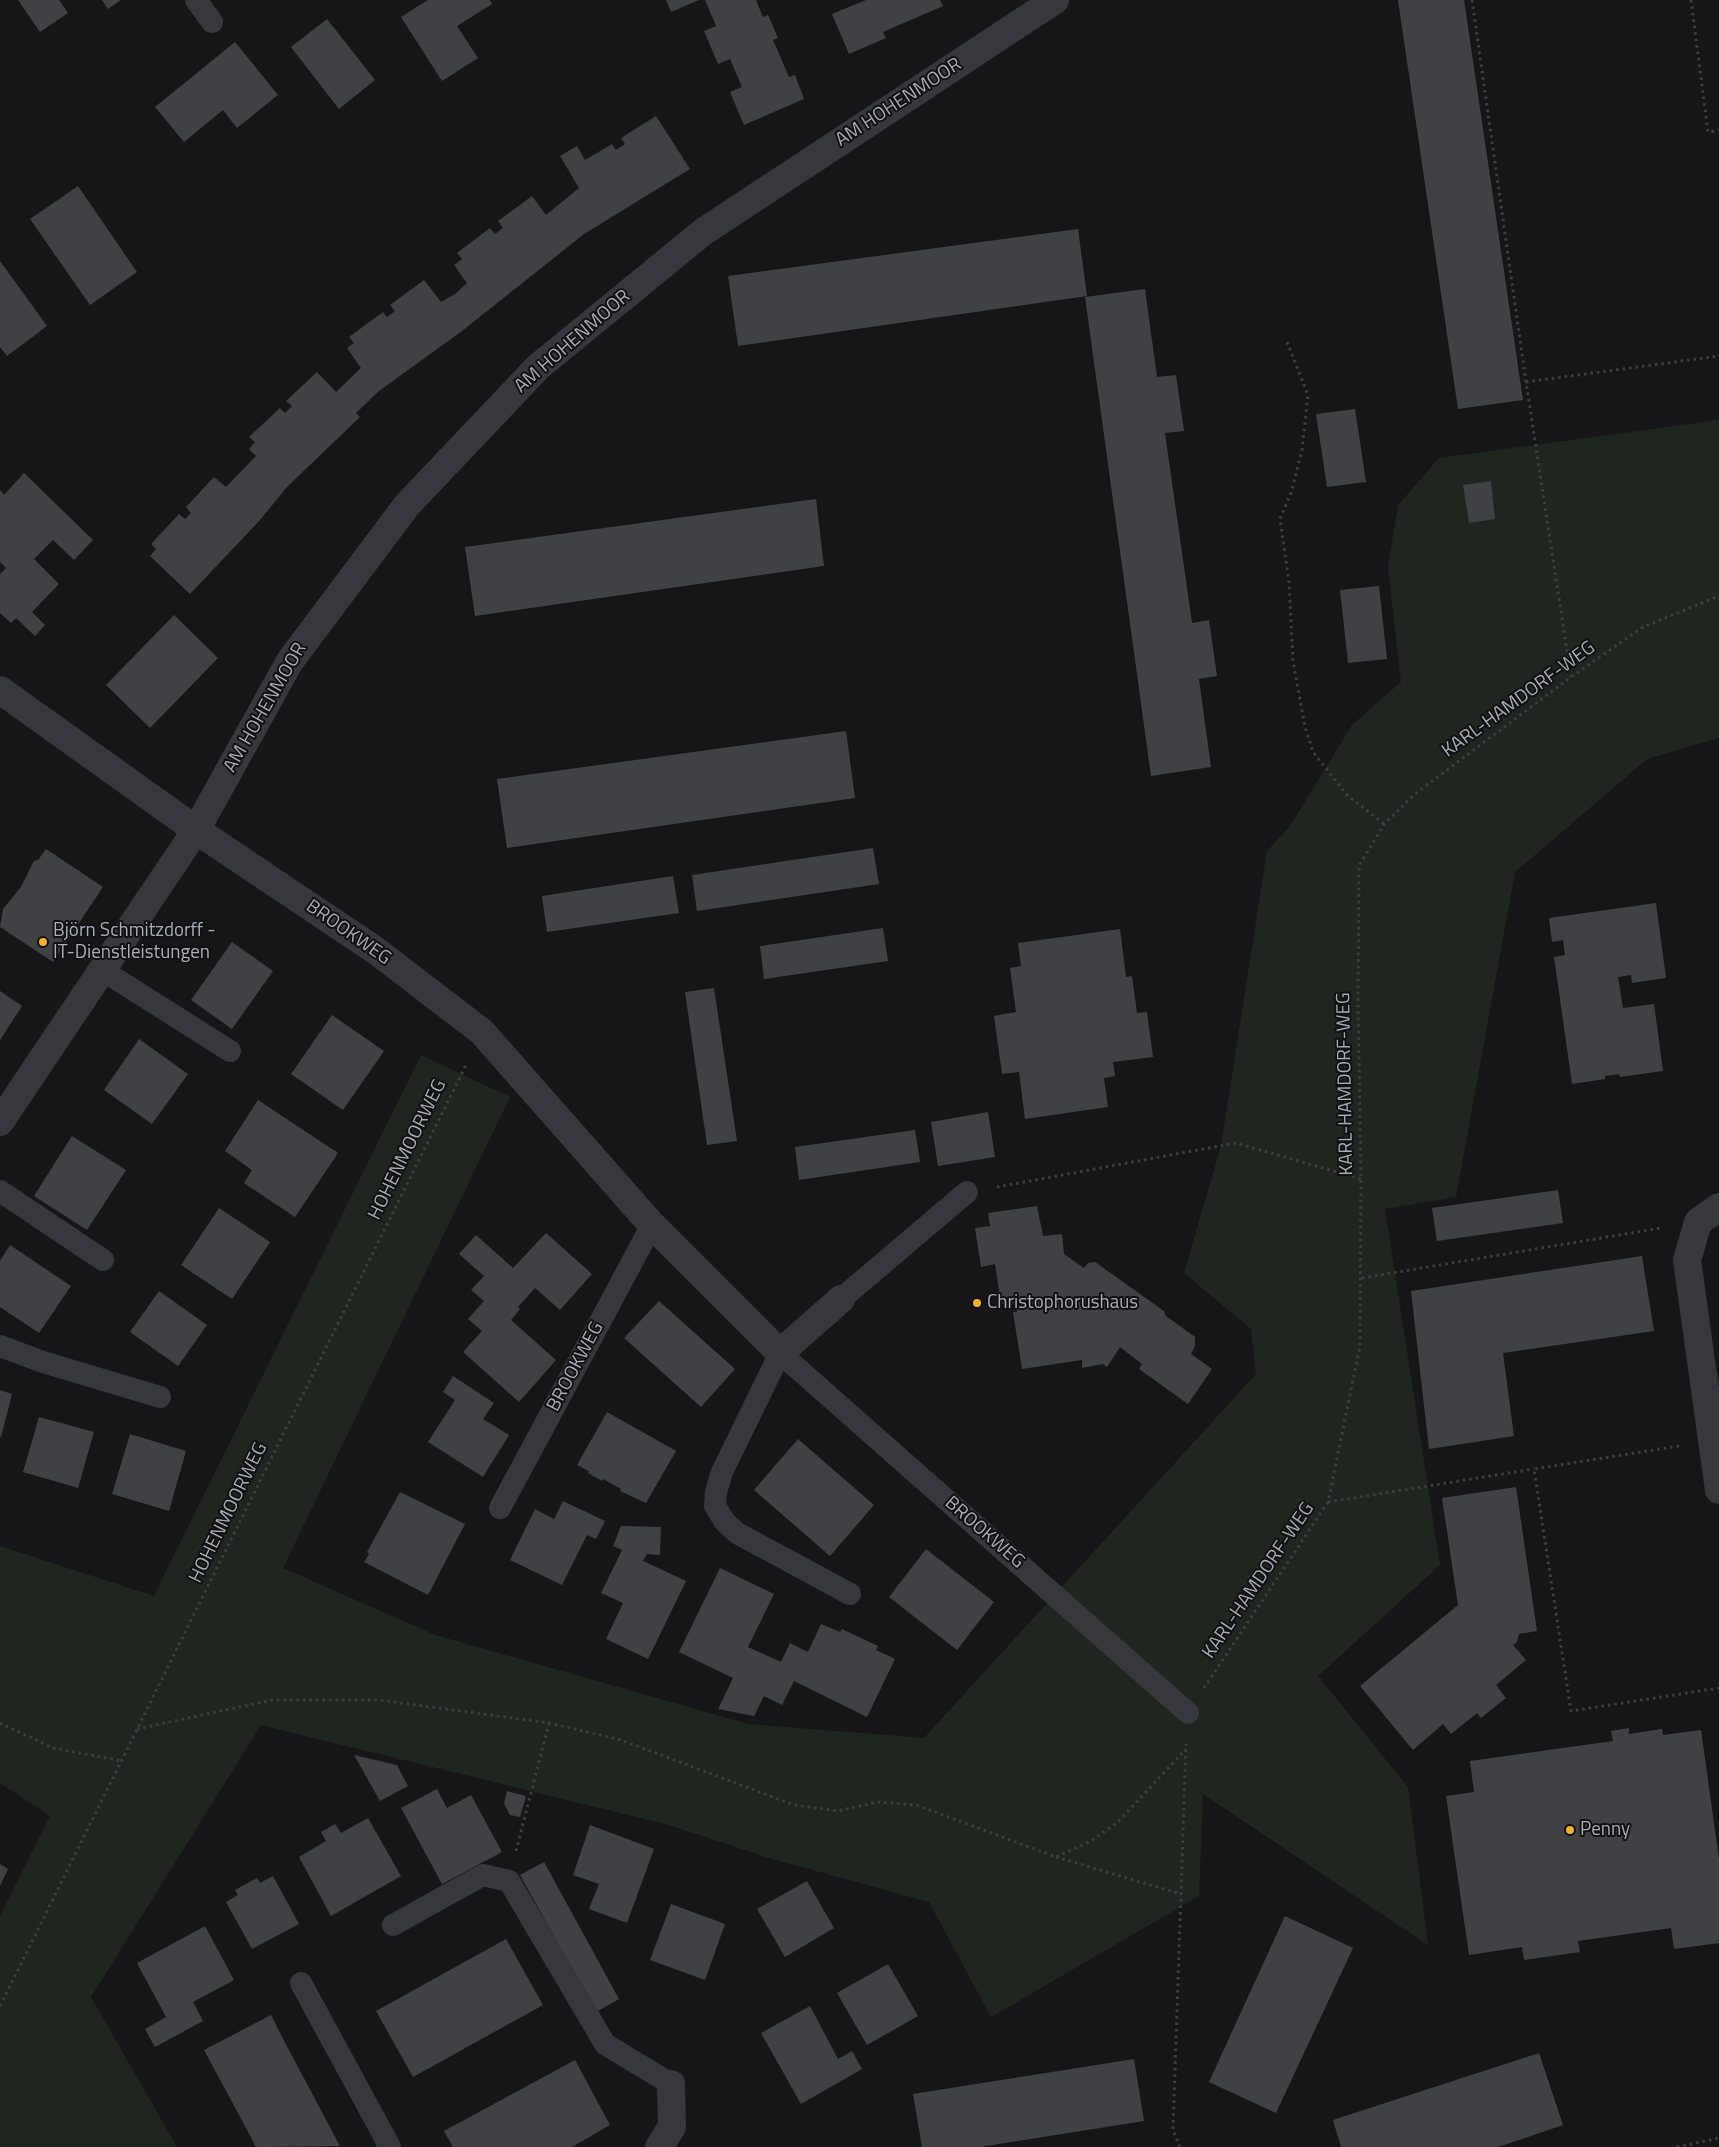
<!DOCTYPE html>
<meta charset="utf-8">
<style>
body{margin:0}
canvas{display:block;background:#161618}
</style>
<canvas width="1719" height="2147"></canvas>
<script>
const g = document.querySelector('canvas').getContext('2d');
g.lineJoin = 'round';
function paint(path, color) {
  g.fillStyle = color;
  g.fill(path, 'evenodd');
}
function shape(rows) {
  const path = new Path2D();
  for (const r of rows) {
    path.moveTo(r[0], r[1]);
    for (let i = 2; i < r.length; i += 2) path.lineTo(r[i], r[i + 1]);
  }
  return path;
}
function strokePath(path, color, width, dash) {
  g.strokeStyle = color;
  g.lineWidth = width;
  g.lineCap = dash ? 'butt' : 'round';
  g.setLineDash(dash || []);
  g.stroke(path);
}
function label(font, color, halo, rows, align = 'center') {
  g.font = font + ' "Titillium Web",sans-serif';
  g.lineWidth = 4;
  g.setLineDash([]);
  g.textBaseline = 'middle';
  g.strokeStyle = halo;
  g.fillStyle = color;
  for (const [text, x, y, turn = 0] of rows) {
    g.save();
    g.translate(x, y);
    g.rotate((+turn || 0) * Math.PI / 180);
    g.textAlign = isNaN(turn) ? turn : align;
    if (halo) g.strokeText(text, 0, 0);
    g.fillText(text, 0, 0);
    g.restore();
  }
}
paint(shape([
 [1719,420,1719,738,1647,759,1515,872,1456,1197,1385,1209,1440,1565,1318,1676,1408,1787,1428,1945,1203,1794,1199,1896,991,2017,929,1902,769,1858,669,1825,261,1725,91,1997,177,2147,0,2147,0,1916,50,1816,0,1783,0,1546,154,1596,421,1055,510,1097,283,1568,435,1635,748,1724,924,1738,1256,1374,1251,1329,1184,1273,1221,1146,1267,851,1290,826,1352,725,1401,682,1388,567,1398,505,1439,458]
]), '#1e261f');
paint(shape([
 [18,0,59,0,68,13,40,32],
 [102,0,121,0,108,9],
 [428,0,490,0,492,4,457,26,478,58,442,81,401,17],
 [666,0,699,0,671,12],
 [705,0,756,0,763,17,768,15,778,38,773,40,789,77,795,75,804,99,744,125,730,92,742,87,730,59,718,64,704,31,716,26],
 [866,0,940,0,943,6,883,32,886,38,849,54,832,14],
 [1398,0,1464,0,1523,400,1458,409],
 [327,19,375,80,339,109,291,47],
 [235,42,278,95,237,128,223,110,184,142,155,107],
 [656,116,690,169,584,234,462,331,379,391,356,413,360,417,287,487,260,520,190,594,150,556,156,549,151,544,179,514,185,519,191,513,186,507,214,477,226,487,256,456,249,449,255,442,249,437,280,408,285,413,292,406,286,401,317,372,336,392,361,368,347,348,354,343,349,337,383,312,387,317,395,311,390,305,424,280,441,302,455,294,467,283,454,265,462,259,457,253,490,228,495,234,503,228,498,221,532,196,546,215,579,188,560,156,577,146,585,160,612,144,616,150,625,144,621,138],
 [78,186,137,272,90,305,30,219],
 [1078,229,1087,296,738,346,728,276],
 [0,261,47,326,7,356,0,347],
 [1145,289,1157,377,1176,375,1184,431,1165,433,1192,623,1209,620,1217,676,1199,679,1211,767,1151,776,1085,297],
 [1355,409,1366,482,1327,487,1316,414],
 [24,473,93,540,74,560,53,540,34,559,59,584,32,612,45,625,35,636,16,618,11,623,0,613,0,574,6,568,0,562,0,490,4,495],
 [1491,481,1495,519,1469,523,1463,485],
 [816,499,824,566,475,616,465,547],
 [1379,586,1387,659,1348,663,1340,590],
 [174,615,218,658,150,728,106,685],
 [846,731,855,798,507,848,497,779],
 [873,848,879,884,697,911,692,875],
 [46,849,103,887,53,962,0,927,3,909,21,887,34,861,38,860],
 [673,876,679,913,547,932,542,896],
 [1656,903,1666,978,1632,983,1631,975,1618,977,1623,1008,1654,1004,1663,1071,1620,1077,1619,1074,1605,1076,1605,1079,1572,1084,1554,957,1565,955,1563,940,1552,942,1549,918],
 [883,928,888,961,764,979,760,946],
 [1120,929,1126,977,1132,976,1137,1013,1147,1012,1153,1057,1113,1062,1115,1076,1104,1078,1108,1107,1025,1119,1019,1072,1002,1074,994,1016,1016,1012,1010,968,1021,966,1018,943],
 [232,942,273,971,232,1029,191,1000],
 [714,988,737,1141,707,1145,685,992],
 [0,991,22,1006,0,1040],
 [332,1015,384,1051,343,1110,291,1074],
 [139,1039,188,1074,152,1124,104,1090],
 [258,1100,338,1153,295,1217,244,1183,252,1170,225,1151],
 [988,1112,995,1157,938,1166,931,1122],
 [915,1130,920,1162,799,1180,795,1147],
 [72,1136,126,1170,87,1230,34,1196],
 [1558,1190,1563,1223,1437,1241,1432,1208],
 [1037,1206,1043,1236,1062,1234,1064,1254,1084,1268,1088,1263,1095,1262,1164,1311,1166,1316,1195,1337,1195,1346,1191,1354,1212,1369,1188,1404,1139,1369,1142,1364,1120,1347,1107,1367,1103,1364,1082,1368,1082,1360,1022,1369,1013,1312,1017,1312,1015,1303,1001,1304,995,1264,981,1267,975,1228,990,1226,988,1213],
 [219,1208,270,1242,232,1299,181,1265],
 [546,1233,592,1274,560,1310,535,1288,518,1307,520,1309,511,1320,556,1360,519,1402,463,1352,482,1331,468,1319,484,1301,471,1290,484,1276,459,1254,476,1235,513,1268],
 [10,1245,71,1286,39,1333,0,1307,0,1261],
 [1642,1256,1654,1331,1503,1353,1514,1436,1429,1449,1411,1291],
 [159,1291,207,1325,178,1366,130,1332],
 [659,1301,735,1369,701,1407,624,1338],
 [453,1376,494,1403,483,1419,509,1435,483,1477,428,1442,455,1400,443,1392],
 [0,1390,12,1394,1,1437,0,1437],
 [607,1412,676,1451,646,1503,620,1491,621,1489,603,1479,602,1481,588,1473,589,1471,577,1465],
 [39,1417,94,1432,78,1488,23,1472],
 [130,1434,186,1451,169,1511,112,1494],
 [798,1439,874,1505,830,1556,754,1490],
 [1516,1487,1537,1631,1519,1634,1517,1642,1513,1645,1526,1660,1496,1685,1506,1698,1481,1718,1477,1713,1451,1734,1443,1724,1413,1750,1360,1686,1458,1605,1442,1498],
 [400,1492,465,1524,428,1595,364,1562,369,1554,367,1552],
 [563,1501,605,1521,596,1539,587,1535,562,1585,510,1560,535,1509,554,1519],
 [621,1526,661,1527,660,1555,647,1554,643,1561,686,1581,648,1659,606,1639,623,1603,601,1593,622,1550,613,1546],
 [926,1549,994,1602,957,1650,889,1597],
 [720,1568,774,1594,748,1647,781,1662,790,1643,808,1652,821,1624,840,1632,842,1629,878,1646,876,1650,895,1659,867,1717,794,1681,782,1705,764,1696,754,1716,718,1709,733,1678,679,1652],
 [1629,1728,1629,1734,1662,1729,1663,1735,1701,1730,1719,1859,1719,1943,1674,1949,1671,1928,1578,1941,1580,1952,1524,1960,1522,1947,1469,1955,1446,1796,1474,1792,1470,1761,1613,1741,1611,1731],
 [354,1755,397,1765,408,1786,380,1801],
 [437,1789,447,1808,471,1795,502,1852,442,1884,401,1808],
 [507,1791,526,1796,520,1817,510,1815,504,1803],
 [368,1818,401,1876,331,1916,299,1857,326,1841,321,1832,335,1824,341,1833],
 [590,1825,654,1849,627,1923,589,1909,599,1884,573,1875],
 [544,1862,619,1999,596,2012,520,1875],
 [0,1864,8,1869,0,1886],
 [273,1876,299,1924,252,1949,226,1902,238,1895,235,1890,257,1878,260,1883],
 [807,1881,834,1928,785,1957,757,1909],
 [671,1904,725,1924,705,1980,650,1960],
 [1285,1916,1353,1948,1276,2113,1209,2082],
 [205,1926,234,1980,193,2002,203,2021,155,2047,145,2029,166,2017,137,1963],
 [506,1939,543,2005,413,2077,376,2011],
 [888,1964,918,2016,867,2045,837,1993],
 [810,2006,838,2059,852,2051,862,2069,801,2104,761,2033],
 [271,2015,282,2037,340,2146,256,2147,239,2115,204,2050],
 [1539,2053,1563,2125,1498,2147,1341,2147,1333,2120],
 [1134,2059,1144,2121,980,2147,922,2147,913,2094],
 [575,2060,610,2125,572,2147,453,2147,444,2131]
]), '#404145');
strokePath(shape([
 [1472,0,1526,382,1571,677],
 [1691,0,1708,132,1719,130],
 [1287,342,1308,395,1302,450,1291,493,1280,519,1289,582,1293,661,1305,727,1313,752,1347,795,1384,824],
 [1526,382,1719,356],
 [997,1187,1236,1143,1361,1179],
 [1362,1278,1661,1228],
 [1679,1446,1534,1469,1571,1711,1719,1688],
 [1328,1502,1534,1469],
 [1204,1688,1328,1502,1360,1346,1361,1179,1358,1001,1359,866,1384,824,1415,794,1571,677,1643,627,1719,596],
 [0,1723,53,1748,122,1761],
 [137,1729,272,1700,379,1700,549,1723,621,1740,794,1805,838,1811,877,1802,916,1805,1056,1857,1091,1841,1118,1822,1186,1749],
 [516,1851,549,1723],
 [1056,1857,1181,1894],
 [0,2006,466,1065],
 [1180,2147,1173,2130,1186,1744],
 [1677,2147,1719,2138]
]), '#3d3f44', 3, [2.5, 4]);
strokePath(shape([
 [196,0,212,22],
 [102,970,230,1051],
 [0,1191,103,1260],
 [841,1299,967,1192],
 [0,1346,43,1362,160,1397],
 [500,1508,652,1225],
 [850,1594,737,1533,725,1522,715,1506,716,1492,722,1472,780,1353,1188,1713],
 [393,1925,483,1875,509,1881,605,2044,671,2084],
 [301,1983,390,2147]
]), '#37383d', 22);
strokePath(shape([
 [0,690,196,830,375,950,482,1032,652,1225,780,1353,841,1299],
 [0,1122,196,830,290,661,407,505,538,367,703,232,1055,0],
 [1719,1207,1698,1222,1687,1260,1719,1490],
 [659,2147,672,2127,671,2084]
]), '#37383d', 28);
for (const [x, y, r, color] of [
 [43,942,5,"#f2b134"],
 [977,1303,5,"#f2b134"],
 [1570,1830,5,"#f2b134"]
]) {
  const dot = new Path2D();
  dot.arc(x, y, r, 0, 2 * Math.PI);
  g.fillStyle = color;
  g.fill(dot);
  strokePath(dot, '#111113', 2);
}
label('19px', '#a8adb8', '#111113', [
 ["AM HOHENMOOR",899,103,-33],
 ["AM HOHENMOOR",573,342,-41],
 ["KARL-HAMDORF-WEG",1519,700,-36],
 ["AM HOHENMOOR",266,708,-60],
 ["BROOKWEG",348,933,35],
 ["KARL-HAMDORF-WEG",1346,1084,-91],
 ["HOHENMOORWEG",408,1150,-64],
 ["BROOKWEG",576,1367,-62],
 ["HOHENMOORWEG",229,1513,-64],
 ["BROOKWEG",984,1533,41],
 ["KARL-HAMDORF-WEG",1259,1581,-56]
]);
label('19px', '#a8adb8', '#111113', [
 ["Björn Schmitzdorff -",53,931],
 ["IT-Dienstleistungen",53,953],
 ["Christophorushaus",987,1303],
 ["Penny",1580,1830]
], 'left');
</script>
